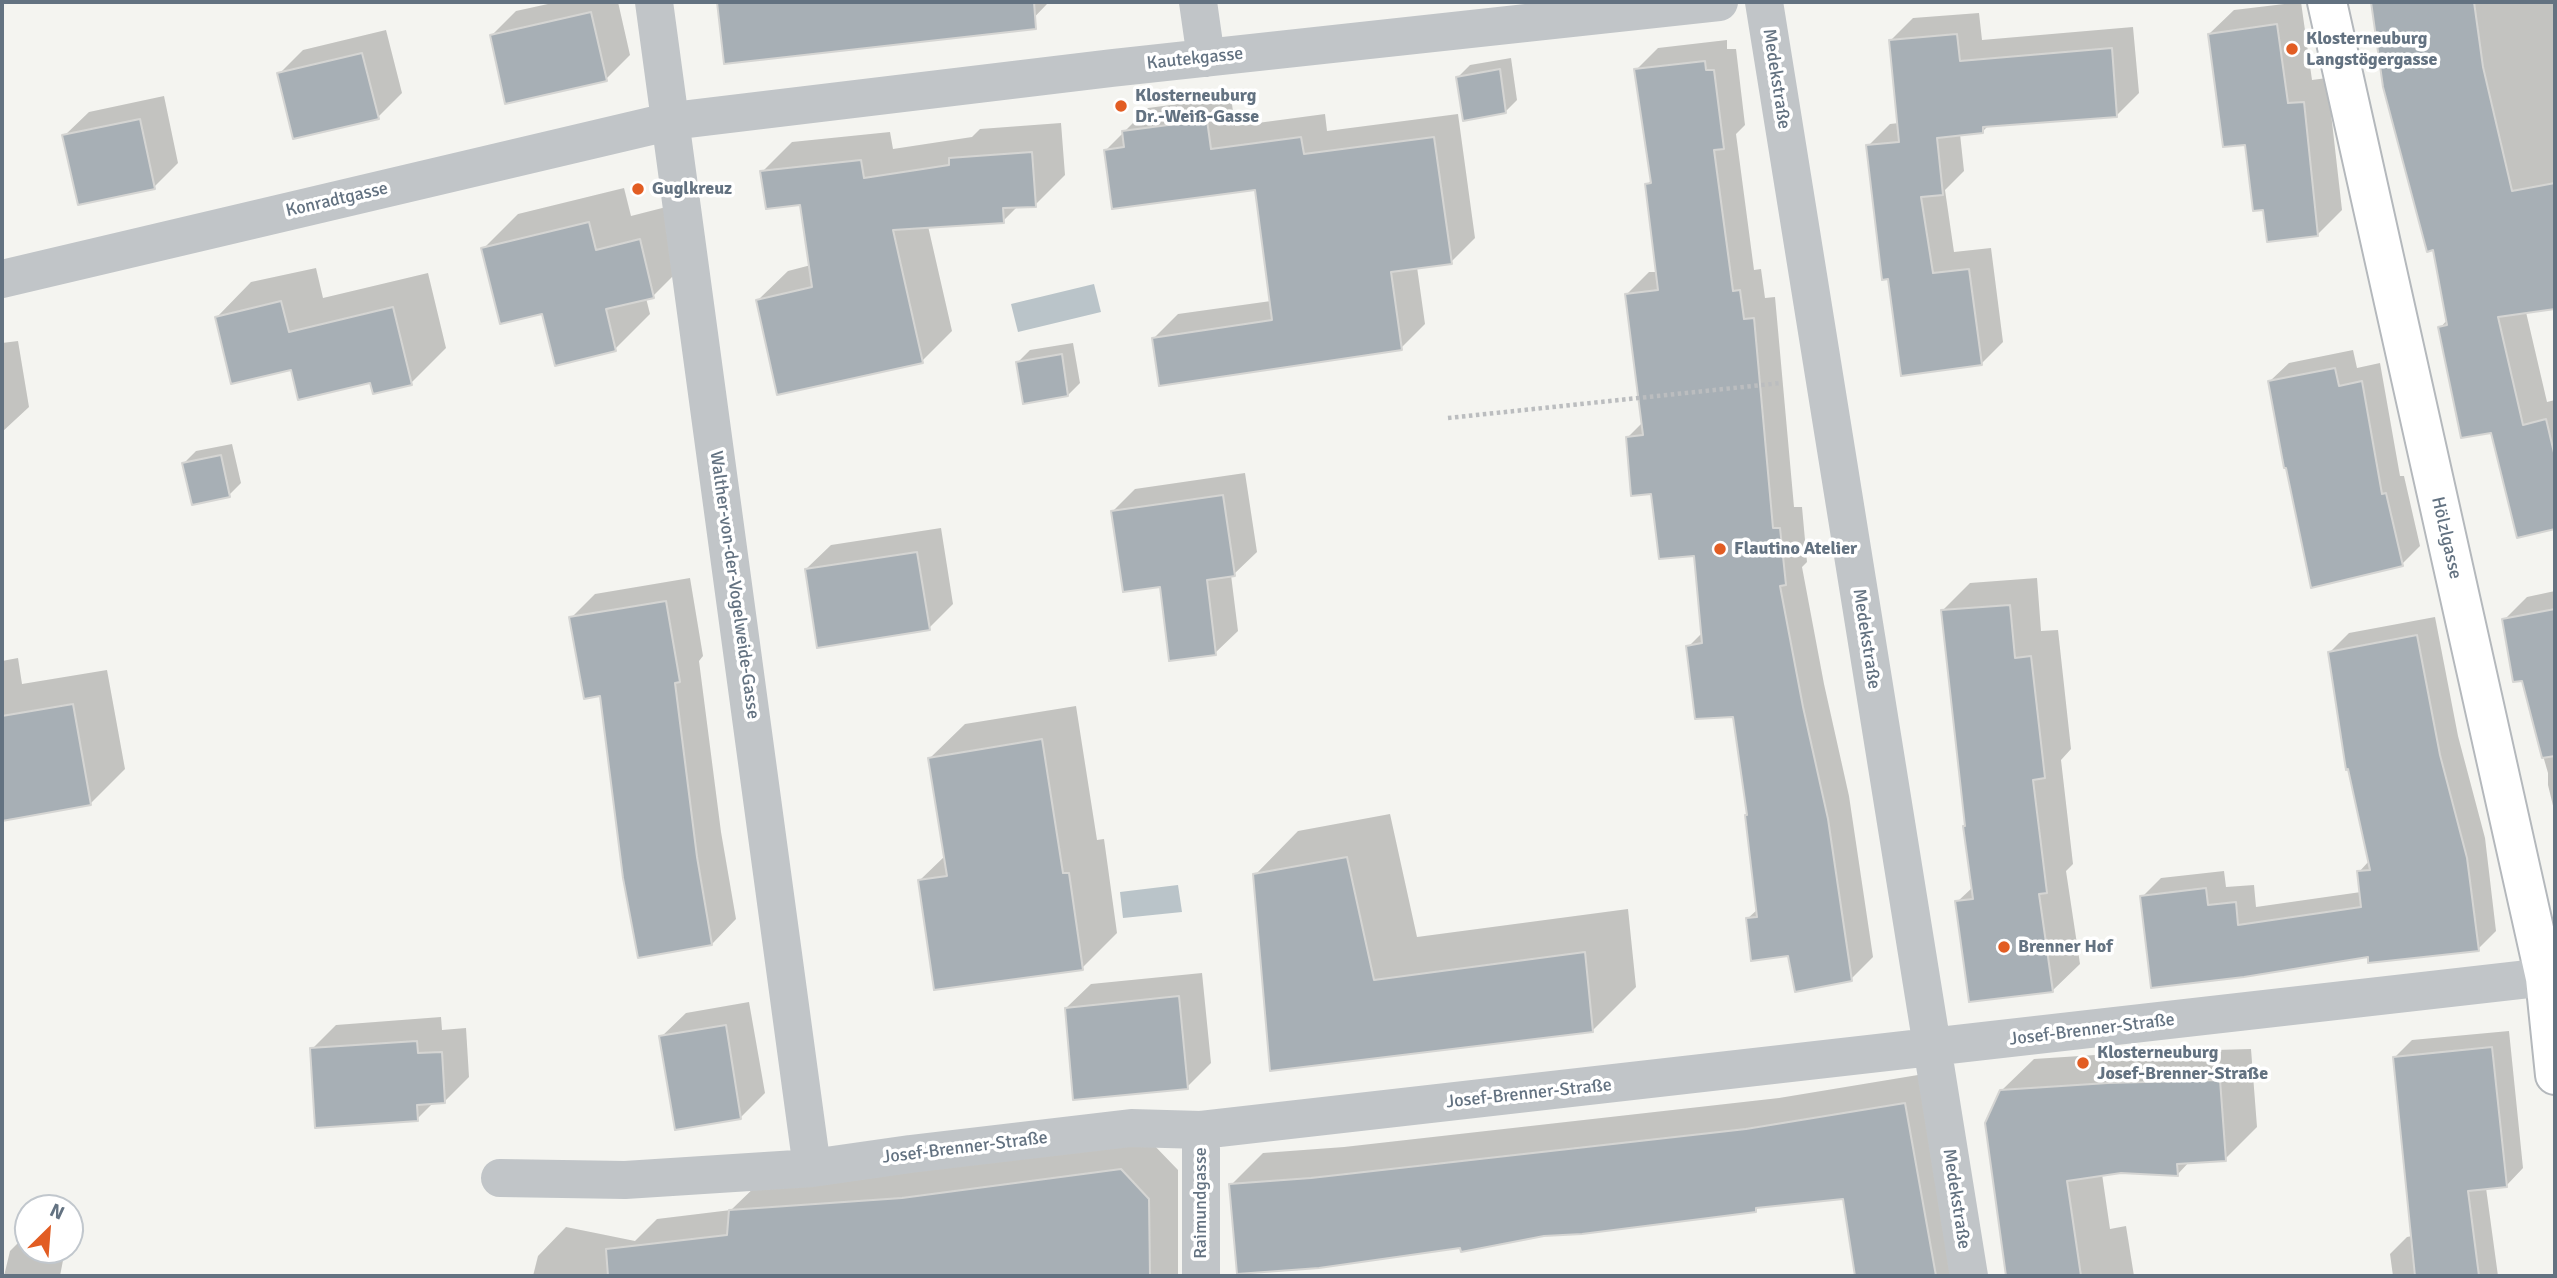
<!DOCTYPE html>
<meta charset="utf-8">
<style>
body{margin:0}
#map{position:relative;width:2557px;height:1278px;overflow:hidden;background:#f4f4f0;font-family:Signika,sans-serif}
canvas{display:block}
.frame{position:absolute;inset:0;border:4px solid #637281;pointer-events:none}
.north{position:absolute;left:14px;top:1194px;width:70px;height:70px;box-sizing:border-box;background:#fff;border:2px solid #c1c7cd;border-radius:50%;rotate:25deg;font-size:19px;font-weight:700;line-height:28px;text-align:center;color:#637281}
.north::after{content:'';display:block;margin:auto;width:24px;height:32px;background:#e25d23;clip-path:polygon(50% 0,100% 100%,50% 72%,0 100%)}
</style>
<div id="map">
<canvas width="2557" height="1278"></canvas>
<div class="frame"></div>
<div class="north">N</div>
</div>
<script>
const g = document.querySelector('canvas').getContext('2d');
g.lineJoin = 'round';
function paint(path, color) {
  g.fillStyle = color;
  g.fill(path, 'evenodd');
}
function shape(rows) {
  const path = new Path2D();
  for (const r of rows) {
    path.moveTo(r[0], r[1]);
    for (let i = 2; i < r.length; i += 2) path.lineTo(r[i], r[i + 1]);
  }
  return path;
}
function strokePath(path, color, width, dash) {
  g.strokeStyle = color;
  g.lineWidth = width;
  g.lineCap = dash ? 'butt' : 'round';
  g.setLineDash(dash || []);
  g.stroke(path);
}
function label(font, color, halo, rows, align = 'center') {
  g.font = font + ' Signika,sans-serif';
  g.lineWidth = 7;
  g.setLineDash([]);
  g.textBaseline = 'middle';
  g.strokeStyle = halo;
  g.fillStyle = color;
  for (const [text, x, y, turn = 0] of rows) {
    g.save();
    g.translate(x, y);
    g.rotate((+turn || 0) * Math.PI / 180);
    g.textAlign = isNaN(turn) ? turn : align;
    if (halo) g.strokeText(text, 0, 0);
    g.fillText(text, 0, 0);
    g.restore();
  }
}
paint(shape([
 [1094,284,1101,312,1018,332,1011,304],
 [1178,885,1182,912,1123,918,1120,892]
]), '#bac4c9');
paint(shape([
 [557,2,618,2,630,55,606,79,492,35,516,11],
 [718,2,1047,2,1047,4,1023,29,725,62],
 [2301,2,2312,80,2327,78,2342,210,2317,235,2265,208,2247,143,2209,34,2234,10],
 [2373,2,2555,2,2555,307,2526,312,2547,402,2555,400,2555,527,2518,536,2493,431,2440,328,2448,319,2435,248,2385,87],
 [1979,13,1982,40,2133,27,2139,93,2117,115,1989,125,1983,131,1960,134,1964,171,1945,190,1954,252,1991,248,2003,342,1981,364,1902,374,1868,146,1890,124,1899,123,1891,40,1913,18],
 [386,30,402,93,378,117,279,74,303,50],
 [1727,40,1727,49,1736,49,1745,125,1736,134,1754,270,1761,269,1765,298,1775,297,1794,507,1802,507,1807,562,1802,567,1824,684,1849,796,1873,957,1851,979,1789,954,1747,919,1758,909,1749,814,1734,715,1688,647,1703,632,1696,554,1652,492,1628,437,1643,422,1627,294,1649,272,1657,272,1647,185,1652,179,1636,70,1658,48],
 [1511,58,1517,100,1505,112,1458,77,1470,65],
 [164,96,178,163,154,187,64,136,89,112],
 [1231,97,1235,126,1325,114,1327,131,1458,114,1475,238,1451,262,1417,267,1425,324,1401,348,1154,338,1178,314,1271,301,1256,188,1106,150,1148,108],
 [1061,123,1065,175,1035,205,1018,206,1003,221,928,226,952,331,922,361,758,300,788,271,811,265,801,203,762,172,792,142,890,132,893,149,972,137,980,129],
 [624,188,631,216,674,205,688,261,653,296,646,298,650,314,615,349,543,311,483,249,518,214],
 [316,268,323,298,428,273,446,348,411,383,372,381,292,368,217,317,251,282],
 [18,341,29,407,2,432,2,343],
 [1073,343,1080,383,1068,395,1018,362,1030,350],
 [2353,350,2357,368,2380,363,2400,476,2404,476,2420,546,2402,564,2270,381,2289,363],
 [232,444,241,483,229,495,184,463,196,451],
 [1245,473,1257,552,1234,574,1231,575,1238,631,1215,653,1112,512,1135,489],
 [941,528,953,604,929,628,806,569,831,545],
 [690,578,703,656,699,661,721,832,736,919,712,944,602,694,571,618,595,594],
 [2037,578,2041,631,2058,630,2071,749,2061,760,2073,864,2066,871,2080,964,2052,991,1957,902,1973,887,1943,610,1970,583],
 [2555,591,2555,814,2548,785,2548,773,2504,620,2527,597],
 [2435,617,2458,736,2485,838,2496,931,2478,949,2369,955,2244,975,2142,897,2161,878,2224,871,2226,887,2254,885,2256,907,2361,892,2359,872,2369,861,2330,652,2349,633],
 [18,658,22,684,107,670,125,769,90,804,2,819,2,661],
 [1076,706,1097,840,1104,839,1117,933,1082,968,920,880,946,855,930,758,965,724],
 [1390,814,1417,937,1628,909,1636,987,1592,1031,1272,1069,1255,875,1298,831],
 [1202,973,1211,1063,1187,1087,1066,1008,1091,984],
 [749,1002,765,1093,741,1117,661,1037,686,1013],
 [441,1017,442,1030,466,1028,469,1077,445,1101,434,1102,417,1119,312,1049,336,1025],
 [2509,1031,2523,1168,2506,1186,2486,1188,2498,1276,2393,1276,2390,1254,2407,1237,2412,1236,2395,1057,2412,1040],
 [2251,1049,2257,1127,2225,1159,2190,1161,2177,1175,2121,1171,2102,1174,2110,1229,2126,1226,2134,1276,2007,1276,1986,1123,2001,1091,2034,1059,2141,1052],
 [1936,1072,1973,1276,1857,1276,1844,1197,1760,1205,1756,1210,1544,1234,1462,1246,1231,1185,1263,1153,1344,1147,1779,1098],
 [1150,1141,1178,1170,1178,1276,533,1276,538,1256,566,1227,635,1241,657,1219,731,1210,760,1182],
 [28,1233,28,1250,65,1250,60,1276,4,1276,10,1251]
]), '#0003');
const building = shape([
 [717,2,1034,2,1036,29,724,64,717,2],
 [2371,2,2474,2,2483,67,2512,191,2555,183,2555,309,2498,317,2523,425,2546,419,2555,457,2555,529,2517,538,2491,433,2461,438,2438,327,2447,325,2433,250,2427,252,2383,87,2371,2],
 [591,12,607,81,505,104,490,35,591,12],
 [2277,24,2288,103,2304,102,2318,236,2267,242,2263,210,2253,211,2245,145,2223,147,2208,34,2277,24],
 [1957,34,1960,61,2112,48,2117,117,1983,127,1983,133,1937,138,1943,195,1921,197,1933,273,1969,269,1982,365,1901,376,1888,279,1882,280,1866,145,1899,142,1889,40,1957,34],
 [362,53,379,119,293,139,277,73,362,53],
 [1705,61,1706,70,1714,70,1724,149,1714,150,1733,291,1740,290,1744,319,1754,318,1773,528,1780,528,1786,585,1780,586,1803,707,1828,819,1852,981,1795,992,1788,956,1751,961,1746,918,1757,917,1745,815,1747,815,1733,717,1695,719,1686,646,1702,643,1694,556,1659,559,1651,494,1631,496,1626,437,1643,435,1625,294,1658,290,1645,184,1651,183,1634,69,1705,61],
 [1500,69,1506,113,1463,121,1456,77,1500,69],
 [140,119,155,189,78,205,62,135,140,119],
 [1207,120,1211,149,1301,137,1304,154,1434,137,1452,264,1391,272,1402,350,1159,386,1152,338,1272,320,1255,190,1112,209,1104,150,1124,147,1122,131,1207,120],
 [1032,152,1036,207,1003,208,1004,223,893,230,923,363,777,395,756,300,812,287,800,205,766,209,760,171,861,160,864,178,949,165,949,158,1032,152],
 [589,222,596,250,640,239,654,298,606,309,616,351,555,366,542,314,500,324,481,248,589,222],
 [281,301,289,332,393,307,412,385,373,394,370,383,298,400,291,370,231,384,215,317,281,301],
 [1062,354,1068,396,1023,404,1016,362,1062,354],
 [2335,368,2339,386,2362,381,2382,494,2386,493,2403,566,2311,588,2286,468,2284,468,2268,381,2335,368],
 [221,455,230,497,192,505,182,463,221,455],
 [1223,495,1235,576,1207,580,1216,655,1169,661,1160,587,1123,592,1111,511,1223,495],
 [917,552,930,630,817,648,805,569,917,552],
 [666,601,680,682,675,683,697,857,712,945,638,958,623,878,600,696,584,699,569,617,666,601],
 [2010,605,2015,658,2031,656,2045,778,2033,780,2047,893,2039,894,2053,992,1969,1002,1955,901,1973,899,1963,826,1965,826,1941,610,2010,605],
 [2555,609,2555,756,2542,758,2522,681,2513,682,2502,619,2555,609],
 [2417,635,2440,755,2467,858,2479,951,2368,963,2368,957,2244,977,2151,988,2140,896,2206,888,2208,905,2236,902,2238,925,2361,907,2357,871,2370,870,2348,769,2346,770,2328,652,2417,635],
 [73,704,91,805,2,821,2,716,73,704],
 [1042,739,1063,873,1069,873,1083,970,934,990,918,880,947,876,928,758,1042,739],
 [1347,857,1374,980,1585,952,1593,1032,1270,1071,1253,874,1347,857],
 [1179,996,1188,1089,1073,1100,1065,1008,1179,996],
 [726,1025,741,1119,675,1130,659,1036,726,1025],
 [417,1041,418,1053,442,1052,445,1103,417,1105,418,1121,315,1128,310,1048,417,1041],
 [2492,1047,2507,1187,2468,1191,2479,1276,2415,1276,2393,1057,2492,1047],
 [2220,1080,2226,1161,2177,1164,2178,1176,2121,1173,2067,1181,2081,1276,2006,1276,1985,1123,2000,1090,2108,1083,2220,1080],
 [1905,1103,1936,1276,1855,1276,1843,1199,1756,1208,1756,1212,1582,1234,1544,1236,1461,1252,1460,1248,1319,1268,1237,1274,1229,1184,1311,1178,1746,1129,1905,1103],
 [1121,1169,1149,1199,1150,1276,608,1276,606,1249,727,1235,729,1210,902,1198,1121,1169]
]);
paint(building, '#a7afb5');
strokePath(building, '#d5d5d3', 2);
const major = shape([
 [2327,2,2545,978,2555,1075]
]);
strokePath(major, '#b4b8bc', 42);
strokePath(shape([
 [1448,418,1781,383]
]), '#bbbdbf', 4.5, [3.5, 3.5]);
strokePath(shape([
 [654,2,812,1168],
 [1198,2,1206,58],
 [1764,2,1969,1276],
 [2,279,672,121,1112,68,1719,2],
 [500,1178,625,1180,812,1168,910,1154,1131,1128,1201,1130,2555,976],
 [1201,1276,1201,1130]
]), '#c1c5c8', 38);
strokePath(major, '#fff', 38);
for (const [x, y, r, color] of [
 [2292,49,7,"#e25d23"],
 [1121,106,7,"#e25d23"],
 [638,189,7,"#e25d23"],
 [1720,549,7,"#e25d23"],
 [2004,947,7,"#e25d23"],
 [2083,1063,7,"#e25d23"]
]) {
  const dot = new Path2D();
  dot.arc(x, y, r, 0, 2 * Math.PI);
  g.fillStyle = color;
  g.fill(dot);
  strokePath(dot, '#fff', 2.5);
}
label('bold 18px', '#637281', '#fff', [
 ["Klosterneuburg",2306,39],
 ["Langstögergasse",2306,60],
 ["Klosterneuburg",1135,96],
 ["Dr.-Weiß-Gasse",1135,117],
 ["Guglkreuz",652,189],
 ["Flautino Atelier",1734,549],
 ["Brenner Hof",2018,947],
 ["Klosterneuburg",2097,1053],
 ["Josef-Brenner-Straße",2097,1074]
], 'left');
label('18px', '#637281', '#fff', [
 ["Kautekgasse",1195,59,-6],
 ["Medekstraße",1776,79,81],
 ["Konradtgasse",337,200,-13],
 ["Hölzlgasse",2446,538,77],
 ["Walther-von-der-Vogelweide-Gasse",734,585,82],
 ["Medekstraße",1866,639,81],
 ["Josef-Brenner-Straße",2092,1030,-7],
 ["Josef-Brenner-Straße",1529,1094,-6],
 ["Josef-Brenner-Straße",965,1148,-7],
 ["Medekstraße",1956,1199,81],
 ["Raimundgasse",1201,1203,-90]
]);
</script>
